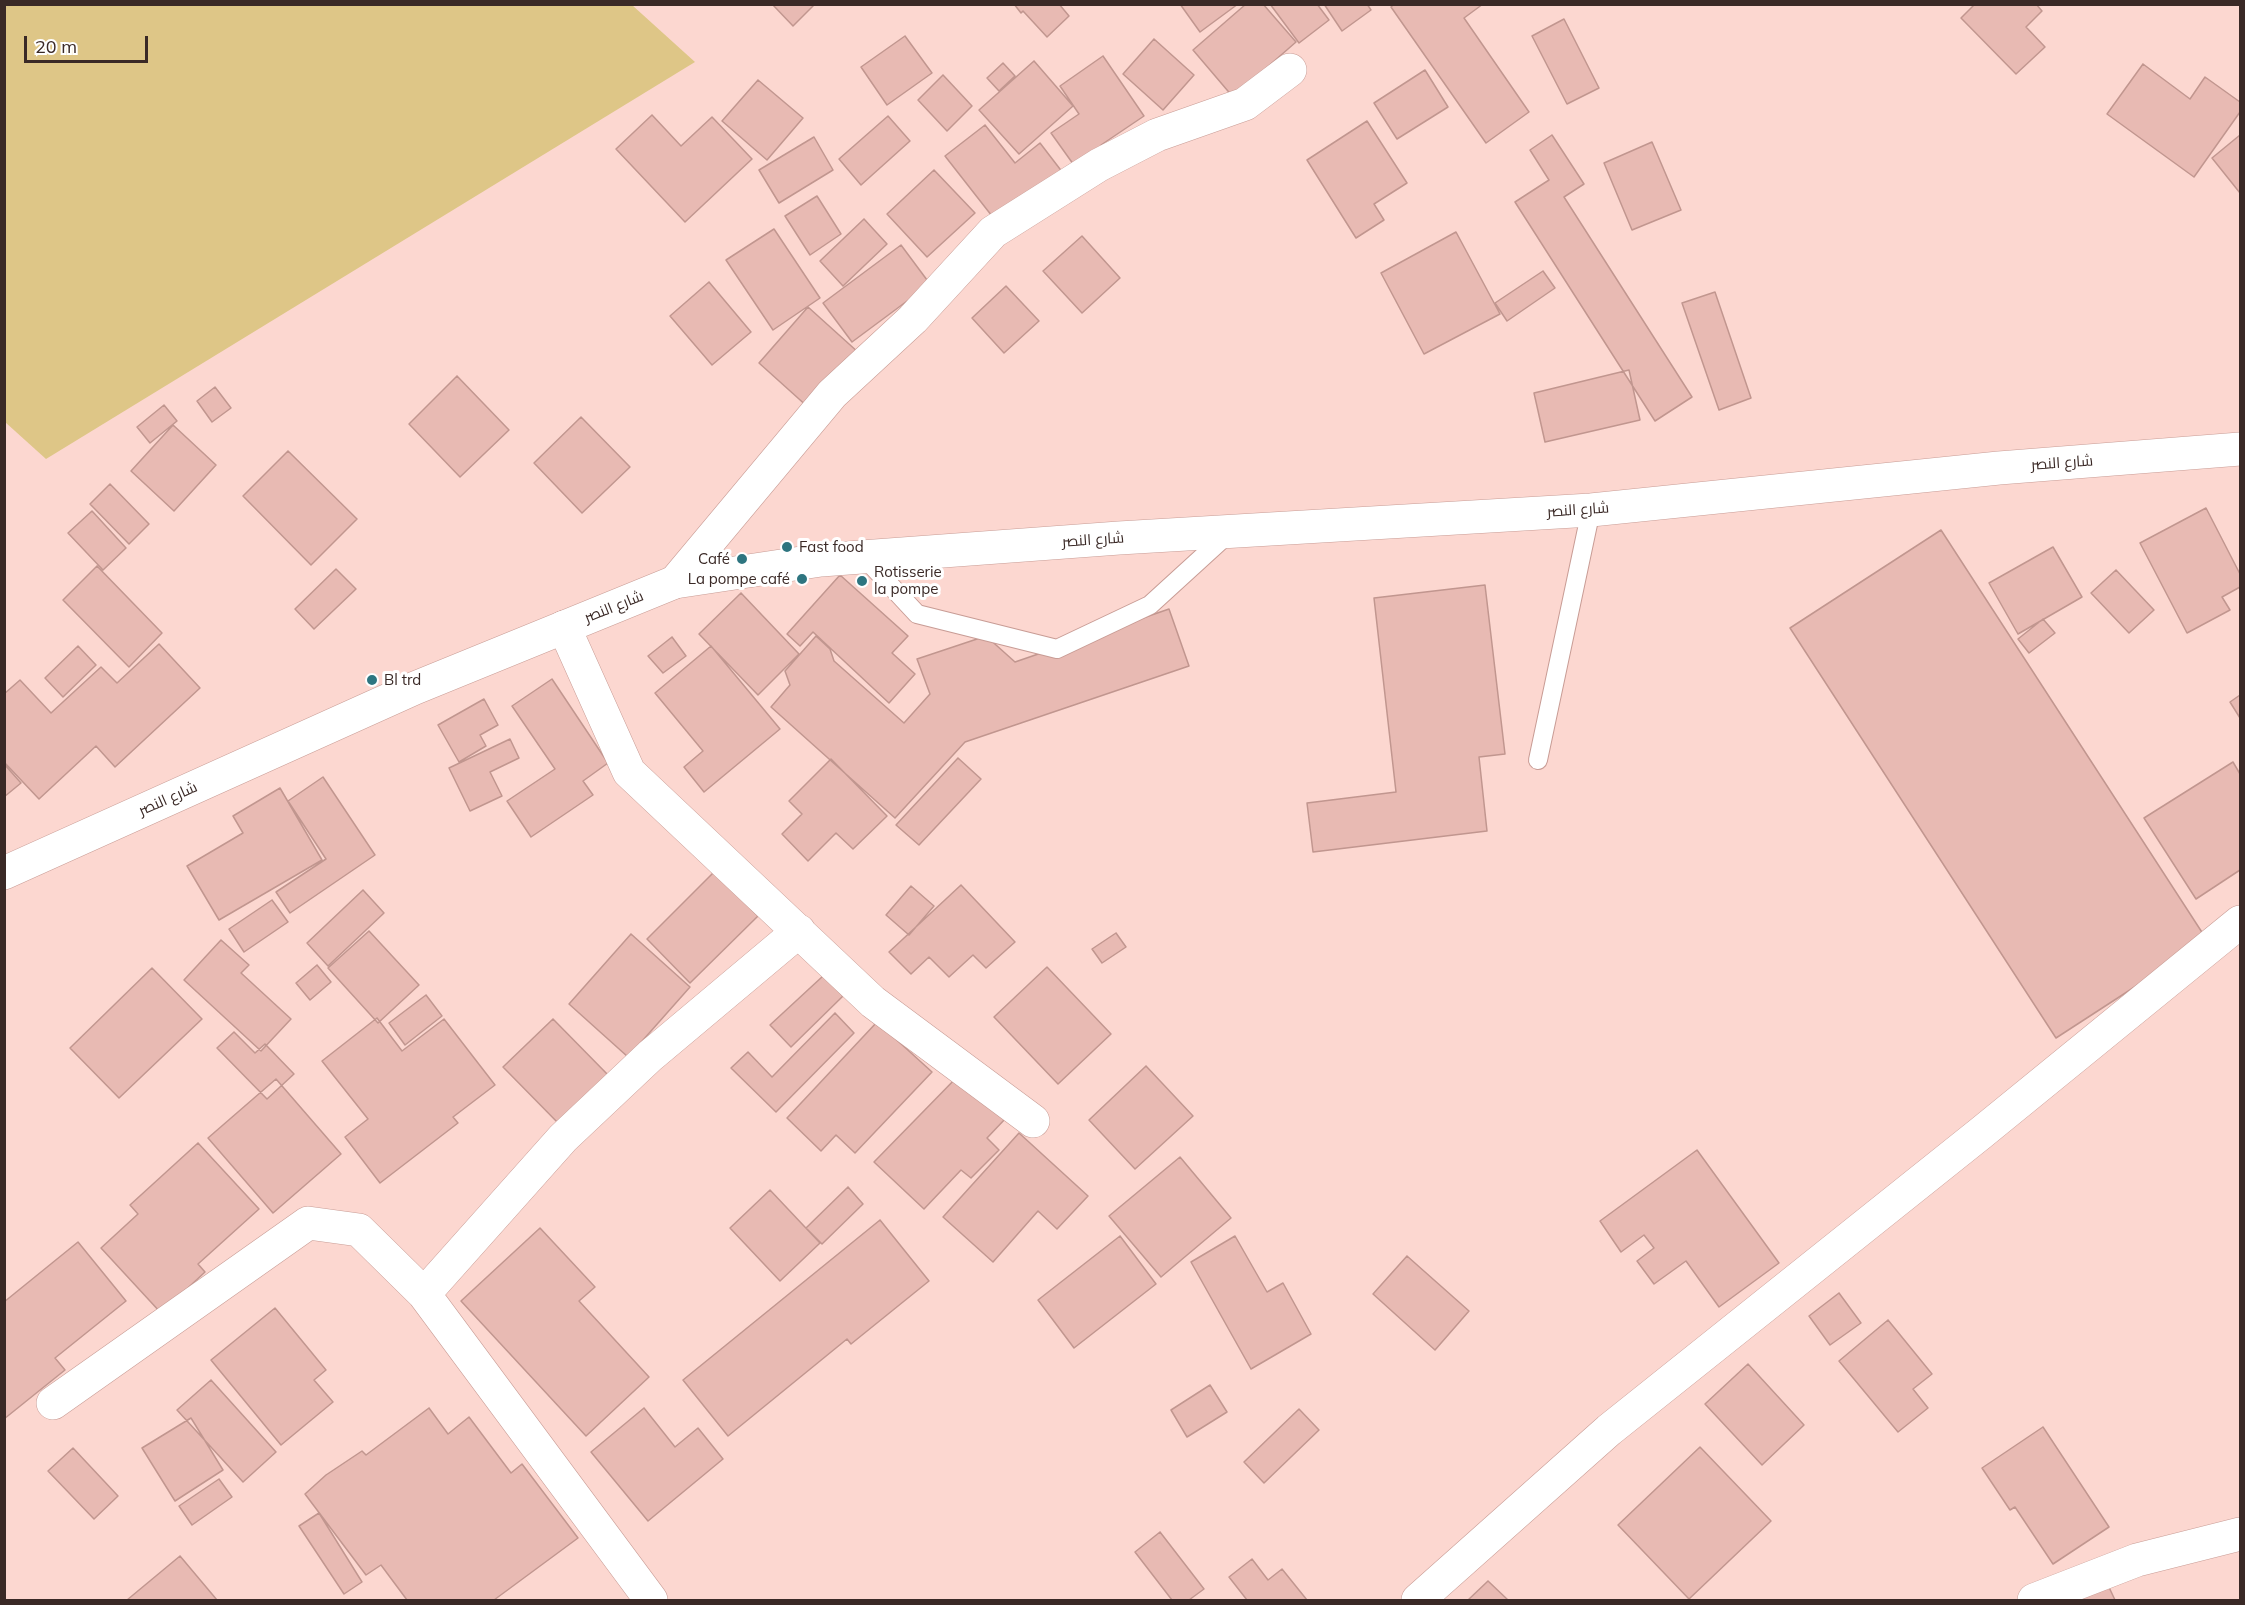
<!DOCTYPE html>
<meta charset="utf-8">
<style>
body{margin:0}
#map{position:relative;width:2245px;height:1605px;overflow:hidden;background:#fcd7d0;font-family:Mulish,sans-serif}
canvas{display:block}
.frame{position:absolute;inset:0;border:6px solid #3a2926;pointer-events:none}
.scale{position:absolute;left:24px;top:36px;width:124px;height:27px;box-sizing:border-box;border:3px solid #3a2926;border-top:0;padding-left:8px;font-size:18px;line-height:21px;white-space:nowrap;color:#3a2926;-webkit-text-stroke:4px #fff;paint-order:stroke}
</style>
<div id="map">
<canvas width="2245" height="1605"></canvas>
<div class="frame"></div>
<div class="scale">20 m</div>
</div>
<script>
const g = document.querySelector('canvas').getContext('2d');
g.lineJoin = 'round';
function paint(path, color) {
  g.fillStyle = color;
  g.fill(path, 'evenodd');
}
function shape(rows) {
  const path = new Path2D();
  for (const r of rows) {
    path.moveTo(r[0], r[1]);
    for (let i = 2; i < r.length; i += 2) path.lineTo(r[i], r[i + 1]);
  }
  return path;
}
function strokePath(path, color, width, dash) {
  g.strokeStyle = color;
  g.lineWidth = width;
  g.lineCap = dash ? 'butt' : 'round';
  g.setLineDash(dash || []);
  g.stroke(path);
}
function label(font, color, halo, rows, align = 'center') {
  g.font = font + ' Mulish,Cairo,sans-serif';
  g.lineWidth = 6;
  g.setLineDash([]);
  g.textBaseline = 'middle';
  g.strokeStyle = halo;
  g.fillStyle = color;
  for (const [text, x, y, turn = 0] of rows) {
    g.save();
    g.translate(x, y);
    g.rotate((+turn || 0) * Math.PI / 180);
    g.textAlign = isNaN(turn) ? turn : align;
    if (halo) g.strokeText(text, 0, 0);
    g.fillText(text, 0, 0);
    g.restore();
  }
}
paint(shape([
 [5,4,632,5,695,62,46,459,5,422]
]), '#dec687');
const building = shape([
 [772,4,815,4,793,26,772,4],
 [1014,4,1059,4,1069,16,1047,37,1023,11,1021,13,1014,4],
 [1180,4,1238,4,1200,32,1180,4],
 [1246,4,1263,4,1296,42,1233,97,1193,50,1246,4],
 [1270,4,1317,4,1329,20,1299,43,1270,4],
 [1324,4,1367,4,1371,10,1342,31,1324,4],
 [1394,4,1483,4,1464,18,1529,112,1486,143,1391,7,1394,4],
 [1975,4,2036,4,2042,11,2026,27,2045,47,2016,74,1961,18,1975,4],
 [1564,19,1599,88,1567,104,1532,36,1564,19],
 [905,36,932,73,887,105,861,67,905,36],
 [1154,39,1194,75,1163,110,1123,74,1154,39],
 [1103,56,1144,116,1101,145,1108,156,1081,175,1051,133,1079,114,1060,86,1103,56],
 [1034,61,1073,106,1019,154,979,110,1034,61],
 [1003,63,1015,76,999,91,987,78,1003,63],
 [2143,64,2190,99,2205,77,2240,102,2240,112,2194,177,2107,114,2143,64],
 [1425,70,1448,107,1397,139,1374,103,1425,70],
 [943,75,972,106,947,131,918,100,943,75],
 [758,80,803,118,767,160,722,121,758,80],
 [652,115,681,146,712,117,752,159,685,222,616,149,652,115],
 [888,116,910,141,861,185,839,159,888,116],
 [1367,121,1407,183,1374,204,1384,220,1356,238,1307,160,1367,121],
 [985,125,1015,163,1040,143,1063,173,999,225,945,156,985,125],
 [1552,135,1584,184,1564,197,1692,397,1655,421,1515,202,1549,180,1530,150,1552,135],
 [2240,135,2240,193,2212,158,2240,135],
 [814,137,833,170,779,203,759,170,814,137],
 [1652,142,1681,210,1632,230,1604,163,1652,142],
 [934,170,975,213,927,257,887,214,934,170],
 [817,196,841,234,810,255,785,216,817,196],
 [864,219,887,244,843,286,820,261,864,219],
 [774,229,820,298,773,330,726,260,774,229],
 [1456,232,1500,314,1424,354,1381,273,1456,232],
 [1082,236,1120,278,1082,313,1043,271,1082,236],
 [901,245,930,284,852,342,823,303,901,245],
 [1543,271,1555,288,1507,321,1495,303,1543,271],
 [709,282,751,332,712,365,670,316,709,282],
 [1006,286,1039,321,1004,353,972,318,1006,286],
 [1715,292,1751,398,1719,410,1682,303,1715,292],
 [808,307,859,353,809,408,759,363,808,307],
 [1629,370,1640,420,1545,442,1534,393,1629,370],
 [457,376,509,430,460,477,409,424,457,376],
 [215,387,231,408,212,422,197,401,215,387],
 [164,405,177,421,150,443,137,427,164,405],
 [581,417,630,467,582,513,534,463,581,417],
 [173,425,216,465,174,511,131,471,173,425],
 [288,451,357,519,311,565,243,496,288,451],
 [110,484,149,524,129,544,90,504,110,484],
 [2206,508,2240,574,2240,587,2222,597,2230,610,2187,633,2140,543,2206,508],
 [92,511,126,548,103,570,68,533,92,511],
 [1941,530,2207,940,2056,1038,1790,628,1941,530],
 [2053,547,2082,597,2018,634,1989,583,2053,547],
 [97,566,162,633,129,667,63,600,97,566],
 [336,569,356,589,314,629,295,609,336,569],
 [2116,570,2154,610,2129,633,2091,593,2116,570],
 [840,575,908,636,892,653,915,674,889,703,813,632,800,646,787,634,840,575],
 [1485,585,1505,754,1479,757,1487,831,1313,852,1307,803,1396,792,1374,598,1485,585],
 [741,593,799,654,758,695,699,634,741,593],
 [1169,609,1189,666,965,742,895,818,771,707,790,685,785,671,816,636,830,649,834,661,904,723,930,694,917,659,986,636,1015,662,1169,609],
 [2043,619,2055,633,2029,653,2018,639,2043,619],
 [672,637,686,656,663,673,648,656,672,637],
 [159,644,200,688,115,767,96,746,39,799,4,762,4,694,20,680,51,713,101,667,117,683,159,644],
 [78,646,96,665,63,697,45,678,78,646],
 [711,646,780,729,704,792,684,767,703,751,655,693,711,646],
 [552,679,608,763,583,781,593,795,531,837,507,801,555,769,512,706,552,679],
 [2240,695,2240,718,2230,702,2240,695],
 [484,699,498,725,480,735,486,746,459,762,438,725,484,699],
 [510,739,519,758,490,772,502,796,470,811,449,768,510,739],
 [958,758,981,779,919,845,896,825,958,758],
 [831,759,887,816,853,849,836,833,808,861,782,834,802,814,789,801,831,759],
 [2233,762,2240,774,2240,870,2196,899,2144,818,2233,762],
 [4,764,21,783,4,797,4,764],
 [323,777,375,855,290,913,276,892,326,859,288,801,323,777],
 [280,788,322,860,219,920,187,866,243,833,233,816,280,788],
 [714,872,758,916,690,983,647,939,714,872],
 [961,885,1015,942,986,968,973,955,949,977,929,957,911,974,889,952,961,885],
 [911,886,934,906,909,935,886,915,911,886],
 [363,890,384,913,328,966,307,943,363,890],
 [272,900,288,922,244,952,229,929,272,900],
 [369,931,419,985,378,1023,328,968,369,931],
 [1116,933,1126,947,1102,963,1092,949,1116,933],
 [631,934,690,987,628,1057,569,1004,631,934],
 [221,940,249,965,241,973,291,1019,261,1051,184,980,221,940],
 [317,965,331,982,310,1000,296,983,317,965],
 [1047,967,1111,1034,1058,1084,994,1017,1047,967],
 [152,968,202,1019,119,1098,70,1048,152,968],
 [823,976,843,996,791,1047,770,1025,823,976],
 [426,995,442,1016,405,1045,389,1023,426,995],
 [835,1013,854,1033,776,1112,731,1068,748,1052,772,1077,835,1013],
 [377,1018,402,1051,444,1019,495,1085,453,1117,458,1123,380,1183,345,1137,368,1119,322,1061,377,1018],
 [553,1019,611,1078,562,1127,503,1067,553,1019],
 [877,1022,932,1072,855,1153,836,1135,821,1151,787,1118,877,1022],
 [234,1032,255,1053,265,1044,294,1074,267,1099,217,1048,234,1032],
 [1146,1066,1193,1116,1135,1169,1089,1120,1146,1066],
 [960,1074,1006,1118,987,1138,999,1150,971,1178,961,1170,924,1209,874,1162,960,1074],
 [276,1079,341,1154,273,1213,208,1138,276,1079],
 [1019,1133,1088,1196,1057,1229,1038,1211,993,1262,943,1217,1019,1133],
 [198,1143,259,1209,198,1264,205,1272,161,1313,101,1248,138,1214,130,1205,198,1143],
 [1697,1150,1779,1263,1719,1307,1686,1261,1654,1284,1637,1261,1654,1248,1644,1235,1621,1252,1600,1221,1697,1150],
 [1180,1157,1231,1218,1161,1277,1109,1216,1180,1157],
 [848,1187,863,1204,822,1244,806,1228,848,1187],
 [770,1190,820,1243,780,1281,730,1228,770,1190],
 [880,1220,929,1281,851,1344,847,1339,728,1436,683,1380,880,1220],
 [540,1228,595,1287,579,1301,649,1377,586,1436,461,1301,540,1228],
 [1120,1236,1156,1284,1074,1348,1038,1300,1120,1236],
 [1235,1236,1267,1292,1283,1283,1311,1334,1251,1369,1191,1262,1235,1236],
 [78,1242,126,1301,55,1358,65,1370,4,1419,4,1302,78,1242],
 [1407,1256,1469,1311,1435,1350,1373,1294,1407,1256],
 [1839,1293,1861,1323,1830,1345,1809,1316,1839,1293],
 [275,1308,326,1370,314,1380,333,1402,281,1445,211,1360,275,1308],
 [1888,1320,1932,1374,1913,1389,1928,1408,1898,1432,1839,1361,1888,1320],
 [1748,1364,1804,1425,1762,1465,1705,1404,1748,1364],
 [211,1380,276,1452,243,1482,177,1410,211,1380],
 [1210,1385,1227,1412,1187,1437,1171,1410,1210,1385],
 [429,1408,448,1434,469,1417,511,1473,522,1464,578,1538,494,1600,407,1600,381,1565,366,1575,305,1494,326,1475,362,1451,366,1455,429,1408],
 [644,1408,675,1447,698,1428,723,1459,648,1521,591,1452,644,1408],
 [1299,1409,1319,1430,1264,1483,1244,1462,1299,1409],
 [191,1418,223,1470,175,1501,142,1448,191,1418],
 [2043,1427,2109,1527,2053,1564,2015,1507,2010,1510,1982,1468,2043,1427],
 [1700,1447,1771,1521,1689,1599,1618,1525,1700,1447],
 [73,1448,118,1496,94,1519,48,1471,73,1448],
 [219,1479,232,1497,192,1525,179,1506,219,1479],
 [319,1513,362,1582,344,1594,299,1526,319,1513],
 [1160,1532,1204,1589,1189,1600,1172,1600,1135,1552,1160,1532],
 [180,1556,217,1600,127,1600,180,1556],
 [1252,1559,1268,1580,1282,1569,1307,1600,1247,1600,1229,1577,1252,1559],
 [1488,1581,1508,1600,1468,1600,1488,1581],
 [2107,1583,2115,1600,2071,1600,2107,1583]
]);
paint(building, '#e8bab3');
strokePath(building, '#c1968f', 1.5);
const lane = shape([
 [864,557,917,614,1057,649,1150,605,1230,532],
 [1538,760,1591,510]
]);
const street = shape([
 [675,582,832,394,913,319,993,232,1099,165,1157,135,1245,104,1290,70],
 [564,627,629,772,873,1002,1033,1121],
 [424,1294,563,1138,650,1056,799,931],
 [53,1403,308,1223,359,1230,424,1294,651,1600],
 [1418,1600,1609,1430,1981,1133,2240,922],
 [2034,1600,2137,1560,2240,1534]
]);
const primary = shape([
 [4,873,415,688,675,582,821,560,1119,538,1591,510,1999,468,2240,449]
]);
strokePath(lane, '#c89c95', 20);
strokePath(street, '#c89c95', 34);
strokePath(primary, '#c89c95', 34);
strokePath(lane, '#fff', 18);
strokePath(street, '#fff', 33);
strokePath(primary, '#fff', 33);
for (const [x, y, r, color] of [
 [787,547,6,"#2e7580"],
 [742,559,6,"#2e7580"],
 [802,579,6,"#2e7580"],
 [862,581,6,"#2e7580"],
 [372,680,6,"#2e7580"]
]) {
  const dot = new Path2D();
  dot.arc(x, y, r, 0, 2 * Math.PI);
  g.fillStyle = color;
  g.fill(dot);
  strokePath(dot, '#fff', 2);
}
label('15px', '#3a2926', '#fff', [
 ["شارع النصر",2062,463,-4],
 ["شارع النصر",1578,510,-4],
 ["شارع النصر",1093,540,-4],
 ["شارع النصر",614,607,-22],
 ["شارع النصر",168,799,-24]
]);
label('15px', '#3a2926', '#fff', [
 ["Fast food",799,547],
 ["Café",730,559,"right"],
 ["Rotisserie",874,572],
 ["la pompe",874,589],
 ["La pompe café",790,579,"right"],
 ["Bl trd",384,680]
], 'left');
</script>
